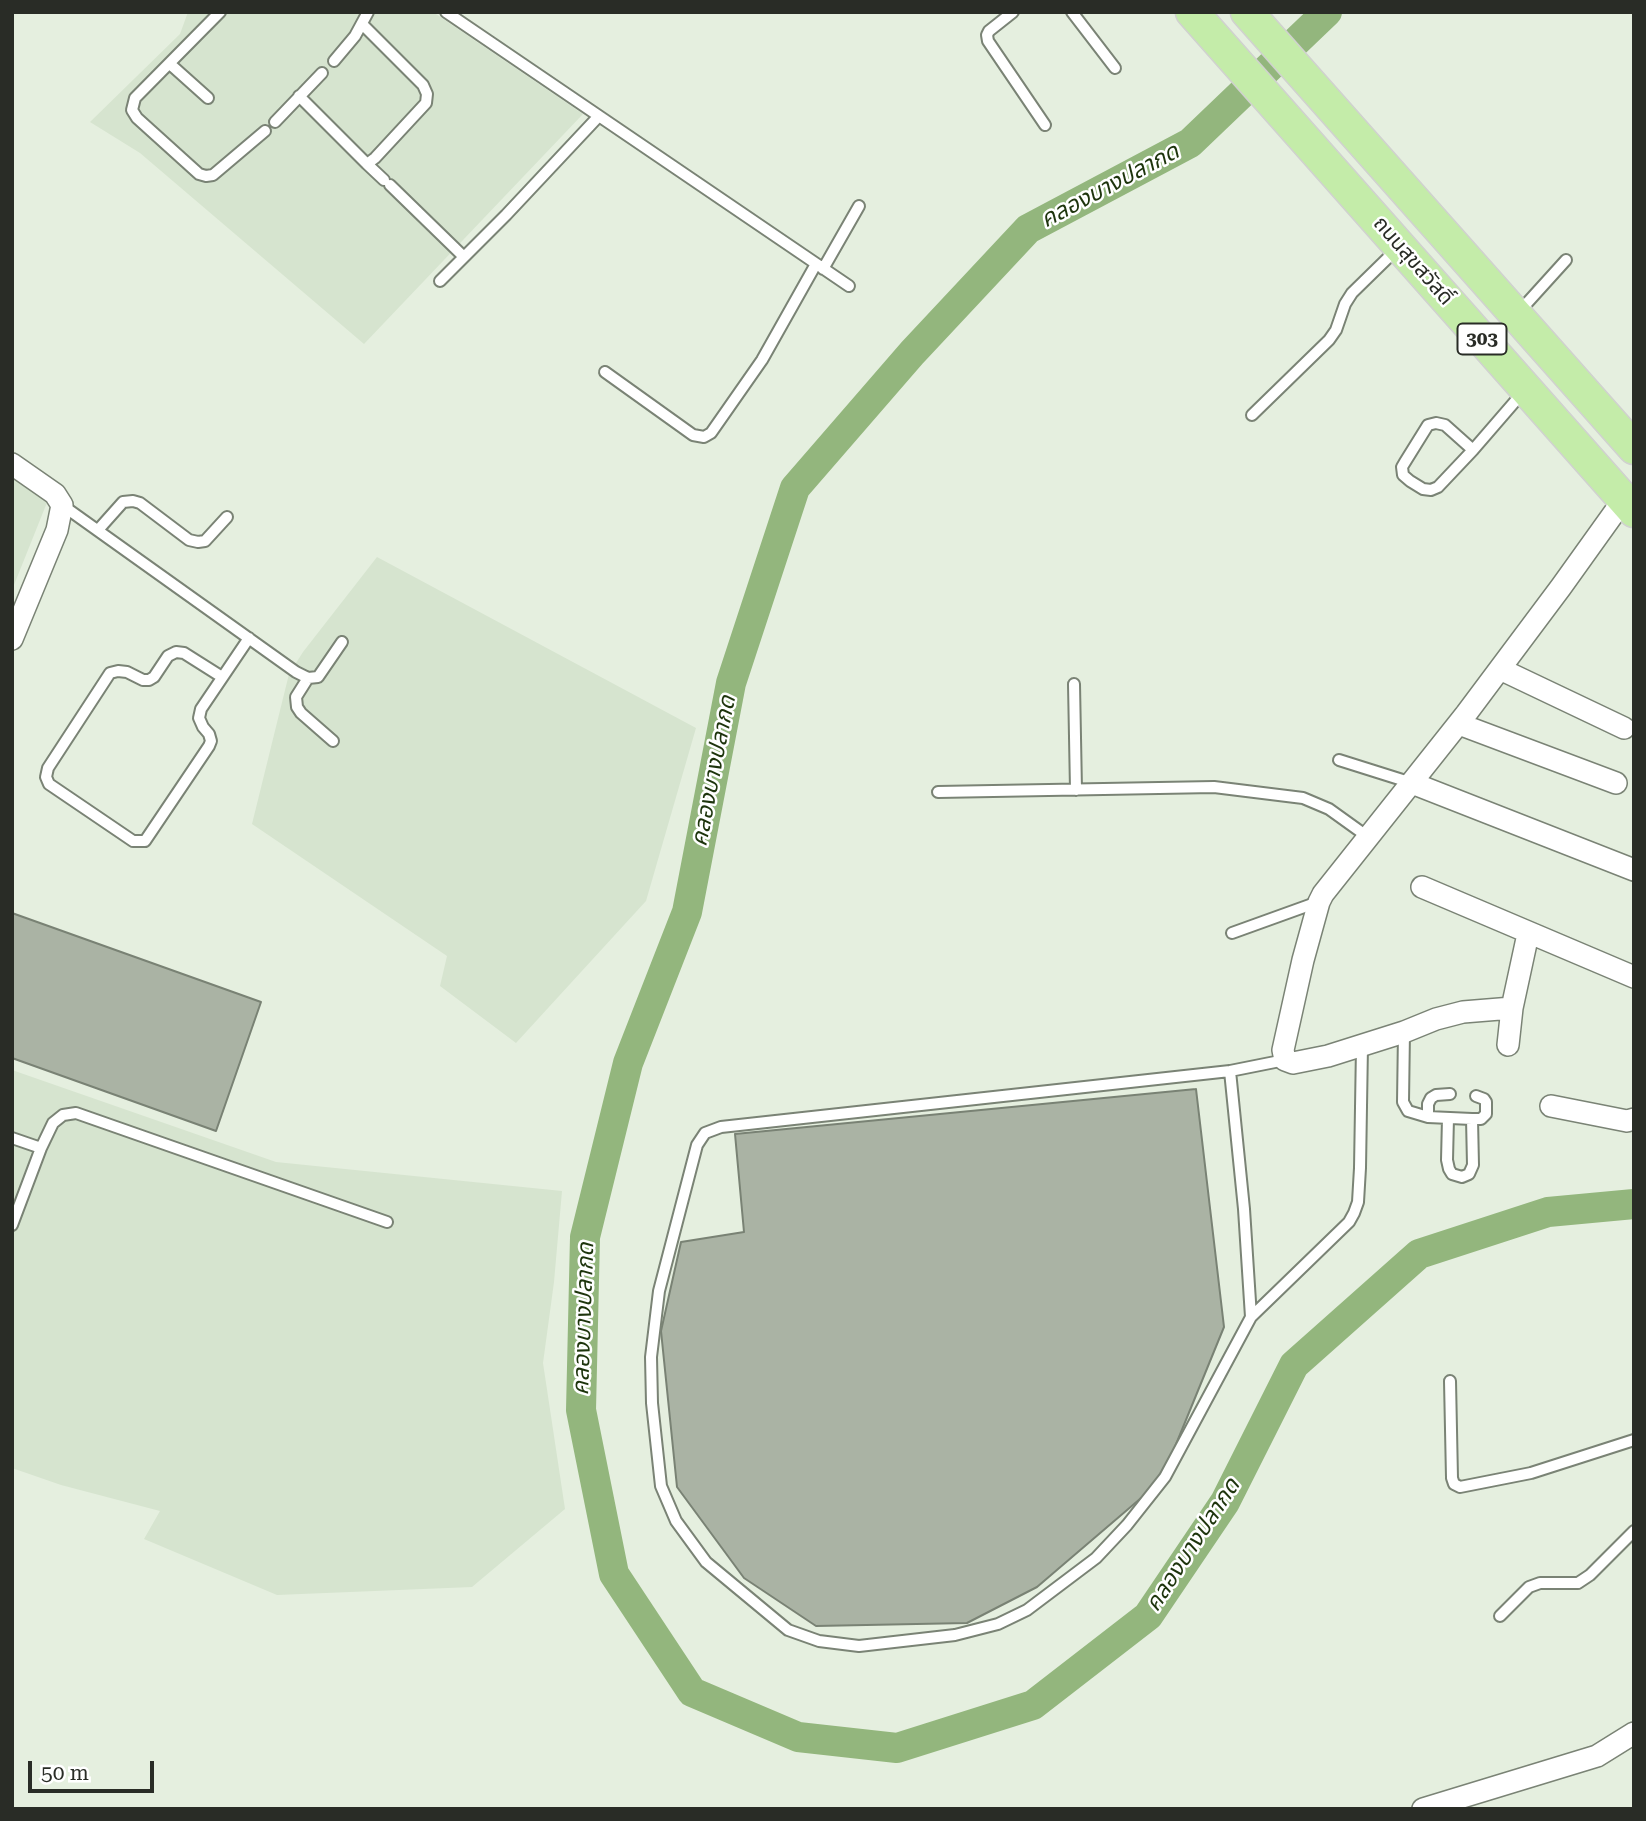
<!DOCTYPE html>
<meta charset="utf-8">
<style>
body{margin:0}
#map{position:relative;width:1646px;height:1821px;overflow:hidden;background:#e5efdf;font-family:"Roboto Serif",serif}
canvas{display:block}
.frame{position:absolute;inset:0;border:14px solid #292c26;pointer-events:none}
.scale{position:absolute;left:28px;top:1761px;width:126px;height:32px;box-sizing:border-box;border:4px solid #292c26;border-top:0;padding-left:9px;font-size:21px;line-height:24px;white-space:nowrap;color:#292c26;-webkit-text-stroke:5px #fff;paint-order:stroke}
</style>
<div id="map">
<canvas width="1646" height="1821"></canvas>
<div class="frame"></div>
<div class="scale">50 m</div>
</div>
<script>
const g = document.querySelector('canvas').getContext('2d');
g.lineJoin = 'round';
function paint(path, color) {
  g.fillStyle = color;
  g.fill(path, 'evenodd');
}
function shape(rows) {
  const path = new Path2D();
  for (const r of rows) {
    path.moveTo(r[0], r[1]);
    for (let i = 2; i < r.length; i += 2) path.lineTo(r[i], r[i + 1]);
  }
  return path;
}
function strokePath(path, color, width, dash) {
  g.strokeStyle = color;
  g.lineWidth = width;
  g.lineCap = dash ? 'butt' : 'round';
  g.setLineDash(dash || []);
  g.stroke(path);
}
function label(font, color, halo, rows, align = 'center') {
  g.font = font + ' "Roboto Serif","Noto Sans Thai",serif';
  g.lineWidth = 5;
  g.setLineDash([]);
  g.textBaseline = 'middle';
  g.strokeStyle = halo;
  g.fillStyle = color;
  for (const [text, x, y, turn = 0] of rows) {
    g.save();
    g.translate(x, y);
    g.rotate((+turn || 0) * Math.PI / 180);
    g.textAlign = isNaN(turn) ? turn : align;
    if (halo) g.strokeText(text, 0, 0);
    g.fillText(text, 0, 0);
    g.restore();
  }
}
paint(shape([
 [188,12,433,12,583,114,364,344,140,153,90,122,180,34],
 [12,469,50,495,12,590],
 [377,557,696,728,646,901,516,1043,440,986,447,956,252,824,289,674,303,652],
 [12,1070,276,1162,562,1191,554,1282,543,1363,565,1509,472,1587,277,1595,144,1539,160,1511,61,1485,12,1468]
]), '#d6e4cf');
strokePath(shape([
 [1327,12,1190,143,1028,229,912,353,795,488,731,683,687,912,628,1063,585,1237,581,1410,614,1574,692,1692,798,1737,897,1748,1033,1705,1148,1616,1225,1502,1294,1365,1419,1254,1548,1212,1634,1204]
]), '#93b67d', 30);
const building = shape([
 [12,913,261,1002,216,1131,12,1058,12,913],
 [1196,1089,1224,1327,1161,1481,1037,1587,967,1623,816,1626,744,1578,677,1487,661,1331,681,1242,744,1232,735,1134,1196,1089]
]);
paint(building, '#aab3a4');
strokePath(building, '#798274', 2);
const service = shape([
 [220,12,135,98,132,110,137,118,199,174,206,176,213,175,265,131],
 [446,12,849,286],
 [1013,12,989,31,987,35,988,41,1045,125],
 [1072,12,1115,68],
 [334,61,355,36,368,12],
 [170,64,208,98],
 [299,96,367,164,375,158,426,103,427,94,423,85,362,24],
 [275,122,322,73],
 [367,164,384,180],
 [390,185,464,257],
 [823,269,859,206],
 [440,281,506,215,598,117],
 [1518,313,1566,260],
 [605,372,693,435,704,437,711,433,762,360,816,264],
 [1252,415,1329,340,1336,330,1345,304,1352,293,1398,248],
 [1473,450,1445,425,1436,423,1428,425,1405,462,1402,467,1403,475,1410,481,1423,489,1431,490,1438,487,1473,450,1524,391],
 [62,505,296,672,308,678,318,677,342,642],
 [98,530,123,502,133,501,140,503,189,540,198,542,205,541,227,517],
 [222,677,184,653,176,652,168,656,154,677,149,680,143,680,127,672,118,671,110,673,48,768,46,777,49,784,133,841,145,841,209,746,211,741,209,734,203,727,199,718,201,709,249,638],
 [308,678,296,697,297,707,301,713,333,741],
 [1074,684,1076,790],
 [1339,760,1412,783],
 [938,792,1214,787,1303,798,1329,809,1368,837],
 [1232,933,1318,902],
 [1404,1032,1403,1102,1408,1111,1428,1117,1428,1104,1431,1098,1436,1095,1450,1094],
 [1230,1071,1244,1209,1251,1317,1165,1477,1127,1525,1096,1558,1027,1610,998,1624,955,1635,859,1646,819,1641,788,1630,706,1562,676,1521,661,1486,652,1403,651,1357,659,1291,697,1145,705,1133,721,1127,1230,1071,1285,1060],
 [1428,1117,1472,1119],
 [1448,1118,1447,1160,1449,1169,1452,1174,1462,1177,1469,1174,1473,1165,1472,1119,1481,1119,1486,1114,1486,1102,1484,1099,1476,1096],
 [12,1138,41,1148,53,1123,63,1115,76,1113,387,1222],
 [12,1225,41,1148],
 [1251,1317,1349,1222,1354,1213,1358,1202,1360,1168,1362,1046],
 [1450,1381,1452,1478,1454,1484,1460,1487,1531,1473,1634,1440],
 [1500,1616,1529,1587,1540,1583,1578,1583,1590,1575,1634,1531]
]);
const minor = shape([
 [12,464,55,494,62,505,57,530,12,639],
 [1500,669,1624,728],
 [1459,724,1616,783],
 [1412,783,1634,870],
 [1422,887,1634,977],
 [1512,1008,1463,1012,1436,1019,1404,1032,1328,1056,1293,1063,1285,1060,1283,1050,1303,960,1319,902,1323,894,1466,714,1561,587,1624,499],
 [1508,1045,1512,1008,1528,934],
 [1551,1106,1627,1121,1634,1119],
 [1423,1809,1597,1756,1634,1733]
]);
const primary = shape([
 [1192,12,1634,511],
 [1247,12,1634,448]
]);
strokePath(service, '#7a8375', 14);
strokePath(minor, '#7a8375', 24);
strokePath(primary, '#d0d1cf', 35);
strokePath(service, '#fff', 10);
strokePath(minor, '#fff', 21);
strokePath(primary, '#c4eca9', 32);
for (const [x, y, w] of [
 [1482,339,49]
]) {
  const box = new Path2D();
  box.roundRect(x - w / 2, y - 15.5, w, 31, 5);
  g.fillStyle = '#fff';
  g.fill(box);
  strokePath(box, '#292c26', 2);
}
label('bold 19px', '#292c26', null, [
 ["303",1482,339]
]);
label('21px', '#292c26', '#fff', [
 ["ถนนสุขสวัสดิ์",1413,261,49]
]);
label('italic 23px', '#1d340c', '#fff', [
 ["คลองบางปลากด",1110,186,-28],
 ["คลองบางปลากด",714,771,-79],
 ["คลองบางปลากด",584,1319,-88],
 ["คลองบางปลากด",1193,1545,-57]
]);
</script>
